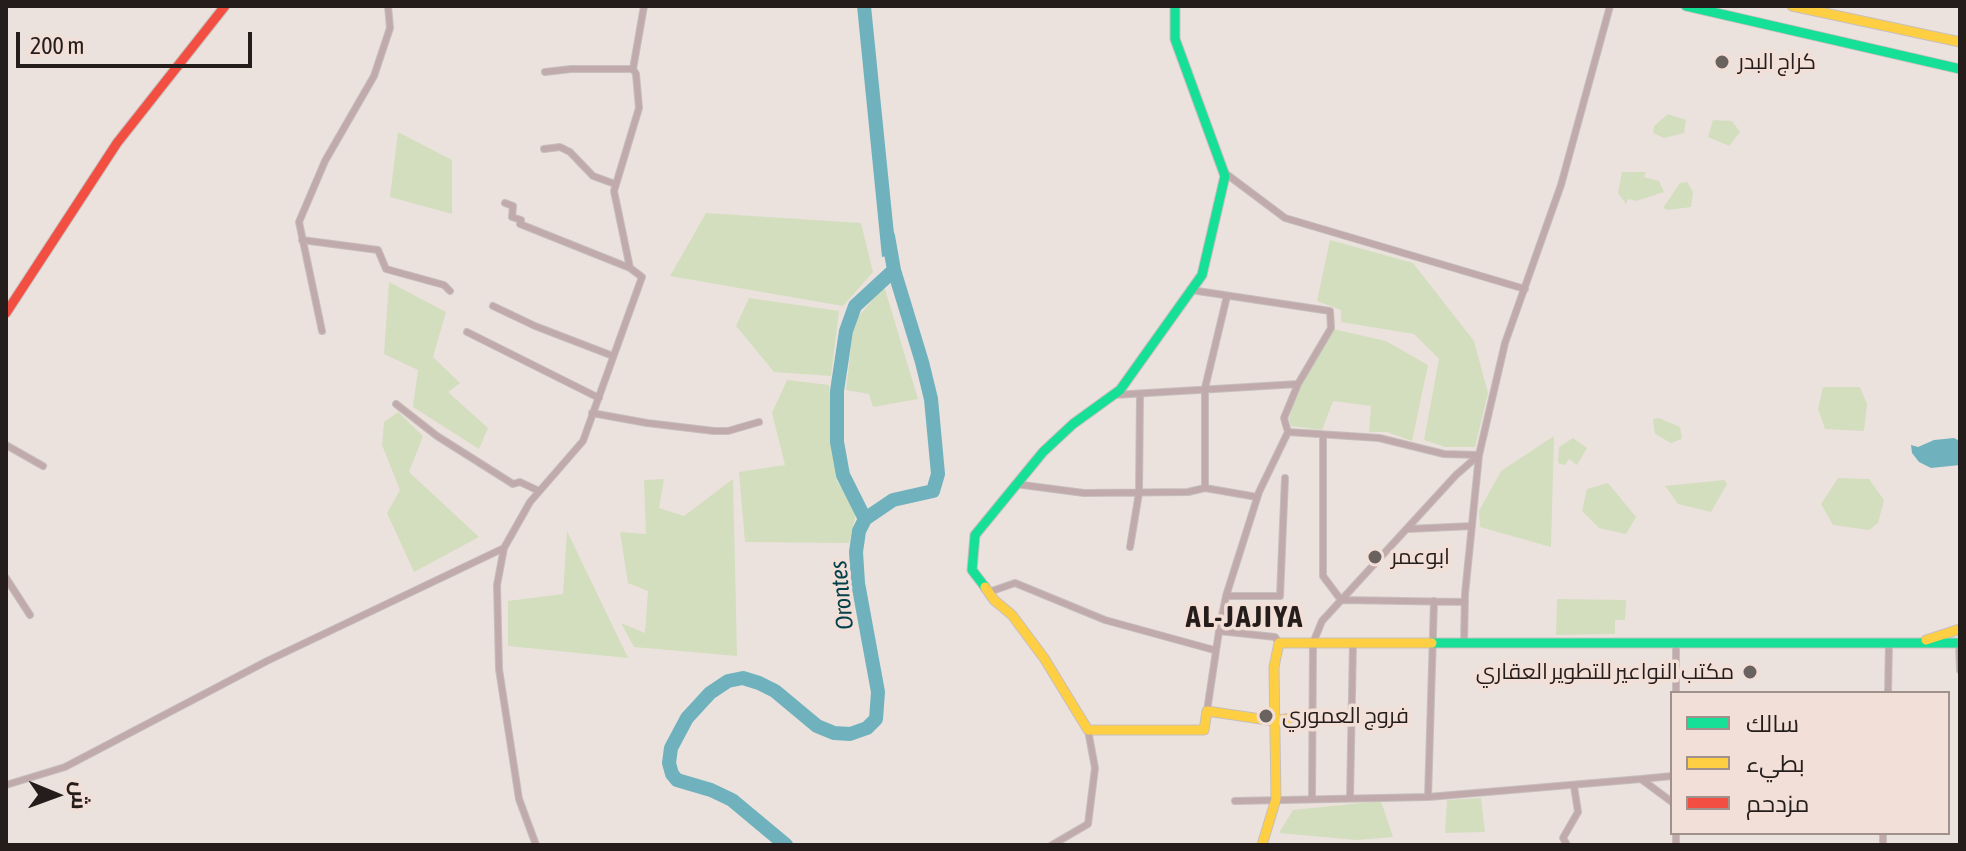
<!DOCTYPE html>
<meta charset="utf-8">
<style>
body{margin:0}
#map{position:relative;width:1966px;height:851px;overflow:hidden;background:#ece2dd;font-family:"Asap Condensed",Cairo,sans-serif}
canvas{display:block}
.frame{position:absolute;inset:0;border:8px solid #241d1b;pointer-events:none}
.legend{position:absolute;left:1670px;top:691px;width:280px;height:144px;box-sizing:border-box;background:#f2dfd7;border:2px solid #a0918c;margin:0;padding:10px 14px;list-style:none;font-size:24px;color:#241d1b}
.legend li{display:flex;align-items:center;gap:16px;height:40px}
.legend b{width:40px;border:2px solid #a0918c}
.north{position:absolute;left:16px;top:755px;width:80px;height:80px;-webkit-text-stroke:6px #f2dfd7;paint-order:stroke;rotate:91deg;font-size:22px;font-weight:700;line-height:32px;text-align:center;color:#241d1b}
.north::after{content:'';display:block;margin:auto;width:28px;height:36px;background:#241d1b;clip-path:polygon(50% 0,100% 100%,50% 72%,0 100%)}
.scale{position:absolute;left:16px;top:32px;width:236px;height:36px;box-sizing:border-box;border:4px solid #241d1b;border-top:0;padding-left:10px;font-size:24px;line-height:28px;white-space:nowrap;color:#241d1b;-webkit-text-stroke:6px #f2dfd7;paint-order:stroke}
</style>
<div id="map">
<canvas width="1966" height="851"></canvas>
<div class="frame"></div>
<ul class="legend">
<li><b style="height:10px;background:#16e098"></b>سالك</li>
<li><b style="height:10px;background:#ffcf43"></b>بطيء</li>
<li><b style="height:10px;background:#f24e42"></b>مزدحم</li>
</ul>
<div class="north">ش</div>
<div class="scale">200 m</div>
</div>
<script>
const g = document.querySelector('canvas').getContext('2d');
g.lineJoin = 'round';
function paint(path, color) {
  g.fillStyle = color;
  g.fill(path, 'evenodd');
}
function shape(rows) {
  const path = new Path2D();
  for (const r of rows) {
    path.moveTo(r[0], r[1]);
    for (let i = 2; i < r.length; i += 2) path.lineTo(r[i], r[i + 1]);
  }
  return path;
}
function strokePath(path, color, width, dash) {
  g.strokeStyle = color;
  g.lineWidth = width;
  g.lineCap = dash ? 'butt' : 'round';
  g.setLineDash(dash || []);
  g.stroke(path);
}
function label(font, color, halo, rows, align = 'center') {
  g.font = font + ' "Asap Condensed",Cairo,sans-serif';
  g.lineWidth = 7;
  g.setLineDash([]);
  g.textBaseline = 'middle';
  g.strokeStyle = halo;
  g.fillStyle = color;
  for (const [text, x, y, turn = 0] of rows) {
    g.save();
    g.translate(x, y);
    g.rotate((+turn || 0) * Math.PI / 180);
    g.textAlign = isNaN(turn) ? turn : align;
    if (halo) g.strokeText(text, 0, 0);
    g.fillText(text, 0, 0);
    g.restore();
  }
}
paint(shape([
 [1668,114,1686,120,1684,133,1664,138,1653,133,1654,126],
 [1713,120,1732,121,1740,132,1729,146,1708,137],
 [398,132,452,160,452,214,390,197],
 [1622,172,1646,172,1644,177,1659,181,1664,192,1636,201,1628,199,1626,204,1618,193],
 [1687,182,1693,192,1691,207,1668,210,1663,208,1680,183],
 [706,213,861,223,873,272,843,306,670,276],
 [1330,240,1413,263,1474,341,1488,393,1475,447,1445,447,1424,440,1439,359,1414,334,1341,322,1341,310,1317,301],
 [389,282,446,312,433,357,460,383,448,392,488,428,479,449,413,407,418,370,384,354],
 [884,286,918,399,873,407,869,394,846,390,854,322],
 [749,298,839,311,831,376,774,372,736,326],
 [1333,329,1386,341,1428,365,1412,441,1387,432,1369,432,1371,406,1333,401,1322,430,1291,426,1289,418,1298,390],
 [787,380,829,385,837,481,857,510,849,543,745,542,739,472,785,465,772,413],
 [1823,387,1860,387,1867,404,1864,431,1825,429,1818,409],
 [398,412,423,436,409,472,479,537,414,572,387,513,400,490,382,445,384,422],
 [1659,418,1680,427,1682,439,1671,443,1655,434,1653,419],
 [1554,436,1551,547,1480,527,1479,511,1501,471],
 [1573,438,1587,448,1577,465,1569,459,1565,465,1558,463,1559,447],
 [1838,478,1869,479,1884,500,1878,523,1869,530,1833,525,1821,504],
 [664,479,659,508,684,516,733,479,737,656,634,647,621,623,645,633,648,591,628,583,620,532,646,534,644,480],
 [1724,480,1727,484,1711,512,1678,504,1665,486],
 [1608,483,1636,517,1626,534,1599,528,1582,511,1587,489],
 [567,531,628,658,508,646,508,601,563,594],
 [1557,599,1626,600,1625,620,1615,620,1615,634,1556,635],
 [1481,798,1485,832,1445,833,1447,800],
 [1381,801,1393,837,1357,840,1279,833,1293,810]
]), '#d2debe');
paint(shape([
 [857,6,871,6,896,254,882,257],
 [1954,438,1960,441,1960,465,1931,468,1919,462,1912,453,1911,445,1918,447,1934,440]
]), '#6fb2be');
strokePath(shape([
 [865,519,843,475,837,442,837,391,846,331,855,306,894,270],
 [786,845,732,800,711,790,677,780,672,774,669,763,671,748,687,718,710,693,728,681,743,678,759,683,775,691,817,726,834,733,850,734,867,728,876,719,878,692,858,583,856,552,859,531,865,519,893,500,933,491,938,474,931,399,922,362,894,270,888,236]
]), '#6fb2be', 14);
const street = shape([
 [545,72,571,69,633,69],
 [544,149,560,147,570,152,593,176,615,184],
 [1225,173,1285,218,1525,289],
 [505,203,513,206,512,217,521,220,520,224,630,268],
 [302,240,378,250,386,269,444,285,450,291],
 [1191,290,1330,311,1331,328,1298,384,1284,418,1288,432,1379,438,1444,454,1479,455],
 [1227,296,1205,388,1205,488,1257,497],
 [493,306,535,326,613,356],
 [322,331,299,222,325,161,374,76,390,28,388,6],
 [467,332,599,398],
 [1114,395,1298,384],
 [396,404,437,436,513,484,520,482,539,491],
 [592,413,647,423,714,431,728,431,759,422],
 [1323,435,1323,576,1341,600,1465,602],
 [6,445,43,466],
 [1015,484,1084,493,1188,492,1205,488],
 [1408,529,1472,526],
 [1130,547,1139,493,1140,395],
 [6,578,30,615],
 [989,592,1015,583,1105,620,1214,650],
 [1226,596,1280,596,1285,478],
 [1279,643,1275,637,1219,631,1226,596,1259,492,1288,432],
 [1464,643,1465,594,1479,455,1505,343,1561,185,1610,6],
 [1959,643,1960,670],
 [1676,693,1676,644],
 [1888,693,1889,643],
 [1207,711,1219,631],
 [1641,779,1672,776],
 [6,785,65,767,267,661,504,548],
 [1428,797,1434,601],
 [1350,798,1353,643],
 [1312,799,1313,643,1322,621,1456,475,1479,455],
 [1235,801,1428,797,1641,779,1672,802],
 [536,845,519,799,499,669,497,585,504,548,530,502,583,441,642,277,630,268,614,191,639,108,636,74,633,69,644,6],
 [1052,845,1088,824,1095,768,1088,730],
 [1567,845,1563,838,1578,812,1574,786],
 [1676,845,1676,833],
 [1883,845,1883,833]
]);
const fast = shape([
 [1686,6,1960,69],
 [985,587,972,570,975,535,1043,452,1073,424,1120,390,1202,275,1225,176,1175,39,1175,6],
 [1432,643,1960,643]
]);
const slow = shape([
 [1792,6,1960,42],
 [985,587,994,600,1012,615,1044,658,1088,730,1204,730,1207,711,1274,721,1313,714],
 [1926,640,1960,629],
 [1262,845,1276,799,1274,667,1279,643,1432,643]
]);
const jam = shape([
 [6,313,117,143,225,6]
]);
strokePath(street, '#c6bfbc', 8);
strokePath(fast, '#c6bfbc', 11);
strokePath(slow, '#c6bfbc', 11);
strokePath(jam, '#c6bfbc', 11);
strokePath(street, '#c0aaab', 6);
strokePath(fast, '#16e098', 9);
strokePath(slow, '#ffcf43', 9);
strokePath(jam, '#f24e42', 9);
for (const [x, y, r, color] of [
 [1722,62,8,"#6a625f"],
 [1375,557,8,"#6a625f"],
 [1750,672,8,"#6a625f"],
 [1266,716,8,"#6a625f"]
]) {
  const dot = new Path2D();
  dot.arc(x, y, r, 0, 2 * Math.PI);
  g.fillStyle = color;
  g.fill(dot);
  strokePath(dot, '#f2dfd7', 3);
}
label('22px', '#241d1b', '#f2dfd7', [
 ["كراج البدر",1738,62],
 ["ابوعمر",1391,557],
 ["مكتب النواعير للتطوير العقاري",1734,672,"right"],
 ["فروج العموري",1282,716]
], 'left');
label('italic 24px', '#03424c', '#f2dfd7', [
 ["Orontes",842,595,-96]
]);
g.letterSpacing = '2px';
label('bold 30px', '#241d1b', '#f2dfd7', [
 ["AL-JAJIYA",1245,618]
]);
g.letterSpacing = '0px';
</script>
